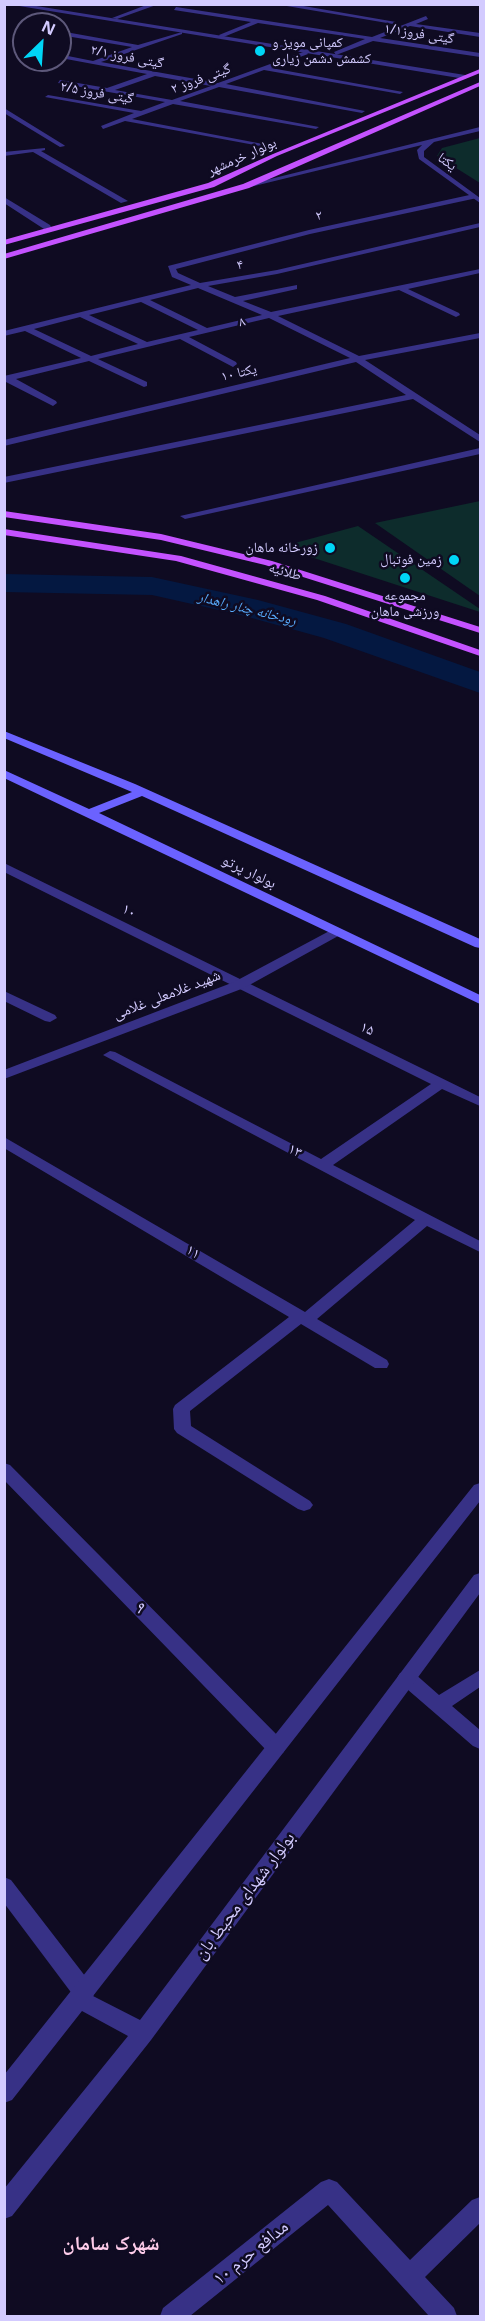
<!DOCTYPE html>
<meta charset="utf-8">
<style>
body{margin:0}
#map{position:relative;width:485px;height:2321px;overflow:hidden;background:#0f0b22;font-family:"Noto Sans",sans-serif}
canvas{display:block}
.frame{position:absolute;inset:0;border:6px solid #d3cbff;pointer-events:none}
.north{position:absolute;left:12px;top:12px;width:60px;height:60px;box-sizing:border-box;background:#0f0b22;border:2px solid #5d587a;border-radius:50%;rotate:25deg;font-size:16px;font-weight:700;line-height:24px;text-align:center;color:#d3cbff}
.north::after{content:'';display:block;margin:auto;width:21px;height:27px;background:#00d6f6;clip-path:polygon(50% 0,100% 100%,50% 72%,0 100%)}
</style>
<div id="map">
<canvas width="485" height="2321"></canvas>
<div class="frame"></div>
<div class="north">N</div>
</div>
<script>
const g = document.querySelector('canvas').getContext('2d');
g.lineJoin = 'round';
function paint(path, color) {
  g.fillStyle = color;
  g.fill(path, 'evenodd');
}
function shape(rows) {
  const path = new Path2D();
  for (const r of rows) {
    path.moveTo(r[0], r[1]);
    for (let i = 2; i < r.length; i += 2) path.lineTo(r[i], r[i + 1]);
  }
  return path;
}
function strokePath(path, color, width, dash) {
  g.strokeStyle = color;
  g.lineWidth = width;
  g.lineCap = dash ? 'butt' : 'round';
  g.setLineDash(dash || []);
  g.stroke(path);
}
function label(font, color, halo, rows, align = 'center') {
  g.font = font + ' "Noto Sans","Noto Naskh Arabic",sans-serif';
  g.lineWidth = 5;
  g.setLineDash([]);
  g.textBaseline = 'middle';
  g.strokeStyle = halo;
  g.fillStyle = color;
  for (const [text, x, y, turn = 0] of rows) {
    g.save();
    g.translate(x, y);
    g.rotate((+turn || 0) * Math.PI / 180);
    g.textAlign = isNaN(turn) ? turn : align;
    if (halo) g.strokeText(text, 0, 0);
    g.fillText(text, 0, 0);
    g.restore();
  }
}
paint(shape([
 [480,138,480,183,437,156,442,148],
 [480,501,480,596,375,523],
 [358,526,480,609,480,612,280,547]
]), '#0d2c2c');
paint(shape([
 [4,574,152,577,258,600,346,624,480,672,480,693,324,638,241,615,152,595,4,592,4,574]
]), '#041841');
paint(shape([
 [149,4,159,4,117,19,112,18,149,4],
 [275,4,292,4,396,22,393,24,275,4],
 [176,7,372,37,426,16,428,19,416,24,480,33,480,37,410,26,380,38,480,53,480,57,373,41,336,55,334,52,365,39,258,23,221,38,219,35,251,22,174,10,176,7],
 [60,31,138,45,182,32,182,34,101,62,218,83,306,51,308,54,271,68,403,92,400,94,264,70,226,84,365,111,362,113,219,87,180,101,319,127,316,129,173,104,132,119,263,144,260,146,125,121,103,129,101,126,134,113,45,97,48,95,141,111,165,102,58,83,60,80,107,88,147,74,66,59,68,56,93,61,132,47,60,35,60,31],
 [155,76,211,86,172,100,115,90,155,76],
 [4,108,64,145,65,146,60,147,4,113,4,108],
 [45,148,45,150,41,151,128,201,121,203,33,152,4,156,4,152,45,148],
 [474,194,477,198,310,234,176,269,178,273,200,283,277,270,480,223,480,227,277,274,208,286,235,297,297,285,297,289,243,301,271,312,480,269,480,273,408,289,459,313,460,315,456,317,399,290,278,316,359,356,480,333,480,338,365,360,480,435,480,442,413,399,4,483,4,477,406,395,356,362,4,446,4,440,350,358,269,318,189,337,236,362,237,364,233,367,180,339,98,359,147,382,147,386,144,387,89,361,16,379,56,401,57,403,53,406,4,381,4,376,81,358,25,331,4,336,4,331,191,285,172,277,168,266,309,230,474,194],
 [198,288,262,315,207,328,150,300,198,288],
 [141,302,198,330,147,342,89,315,141,302],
 [80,317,138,344,91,356,34,329,80,317],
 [4,197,50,225,51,227,44,229,4,203,4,197],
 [480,448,480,454,185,519,180,516,480,448],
 [4,863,480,1097,480,1106,442,1089,333,1165,480,1241,480,1252,427,1226,317,1319,387,1360,389,1364,387,1368,375,1368,301,1324,190,1411,191,1426,310,1501,313,1505,310,1509,304,1511,298,1509,177,1433,174,1429,173,1409,175,1405,289,1317,4,1148,4,1137,305,1312,415,1220,103,1055,110,1051,115,1052,321,1159,431,1084,4,872,4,863],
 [4,991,55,1015,57,1018,50,1022,45,1021,4,1001,4,991],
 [4,1463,10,1465,283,1741,286,1747,283,1753,276,1755,269,1753,4,1480,4,1463],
 [480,1670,480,1687,452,1706,480,1730,480,1749,473,1746,400,1683,397,1678,400,1673,407,1671,414,1673,439,1695,480,1670],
 [4,1877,11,1880,92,1985,95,1992,92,1999,84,2001,76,1999,4,1903,4,1877],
 [329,2179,337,2182,410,2260,472,2200,480,2197,480,2223,425,2277,454,2308,457,2316,429,2316,328,2205,190,2316,160,2316,163,2308,321,2182,329,2179]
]), '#373186');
paint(shape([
 [24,4,465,75,468,77,465,79,7,4,24,4],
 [480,127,480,131,434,142,424,151,424,157,480,198,480,203,419,159,417,150,422,145,246,188,242,186,480,127],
 [335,928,340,929,342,932,340,935,244,988,4,1079,4,1070,234,982,335,928],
 [480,1483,480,1501,93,1996,140,2020,474,1575,480,1573,480,1593,151,2040,12,2216,4,2219,4,2189,128,2036,82,2011,12,2100,4,2103,4,2075,474,1485,480,1483]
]), '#373186');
paint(shape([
 [4,731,135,784,480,939,480,948,475,947,142,796,99,813,480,995,480,1004,4,778,4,770,89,809,132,792,4,738,4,731]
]), '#6b62ff');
paint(shape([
 [480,69,480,73,277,156,214,187,4,245,4,240,208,183,273,154,480,69],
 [480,82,480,86,249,188,4,259,4,254,243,184,480,82],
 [4,511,161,534,272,561,480,627,480,633,265,565,161,540,4,517,4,511],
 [4,529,181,556,325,596,480,650,480,656,317,600,176,561,4,535,4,529]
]), '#c452ff');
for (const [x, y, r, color] of [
 [260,51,6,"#00d6f6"],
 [330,548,6,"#00d6f6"],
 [454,560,6,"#00d6f6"],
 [405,578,6,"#00d6f6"]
]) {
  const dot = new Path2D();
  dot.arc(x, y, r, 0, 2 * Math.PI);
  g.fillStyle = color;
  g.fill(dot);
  strokePath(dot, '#0f0b22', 2);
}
label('14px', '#d3cbff', '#0f0b22', [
 ["۱/۱گیتی فروز",419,34,9],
 ["گیتی فروز ۲/۱",127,57,11],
 ["گیتی فروز ۲",201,79,-20],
 ["گیتی فروز ۲/۵",97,93,10],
 ["بولوار خرمشهر",242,157,-24],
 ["یکتا",447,162,36],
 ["۲",319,216,-12],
 ["۴",240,265,-9],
 ["۸",242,322,-14],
 ["۱۰ یکتا",239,373,-13],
 ["طلائیه",285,572,16]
]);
label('14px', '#d3cbff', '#0f0b22', [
 ["کمپانی مویز و",272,43,"left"],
 ["کشمش دشمن زیاری",272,59,"left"],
 ["زورخانه ماهان",318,548],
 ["زمین فوتبال",442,560],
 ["مجموعه",405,596,"center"],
 ["ورزشی ماهان",405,612,"center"]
], 'right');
label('italic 14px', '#59adff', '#0f0b22', [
 ["رودخانه چنار راهدار",247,609,14]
]);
label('15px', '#d3cbff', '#0f0b22', [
 ["بولوار پرتو",249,872,26],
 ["۱۰",129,911,27],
 ["شهید غلامعلی غلامی",167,995,-21],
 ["۱۵",367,1029,26],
 ["۱۳",295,1151,27],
 ["۱۱",193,1252,31]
]);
label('18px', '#d3cbff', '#0f0b22', [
 ["۹",140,1608,46],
 ["بولوار شهدای محیط بان",245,1896,-53],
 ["مدافع حرم ۱۰",251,2253,-39]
]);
label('bold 20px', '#ffcdeb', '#0f0b22', [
 ["شهرک سامان",111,2244]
]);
</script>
